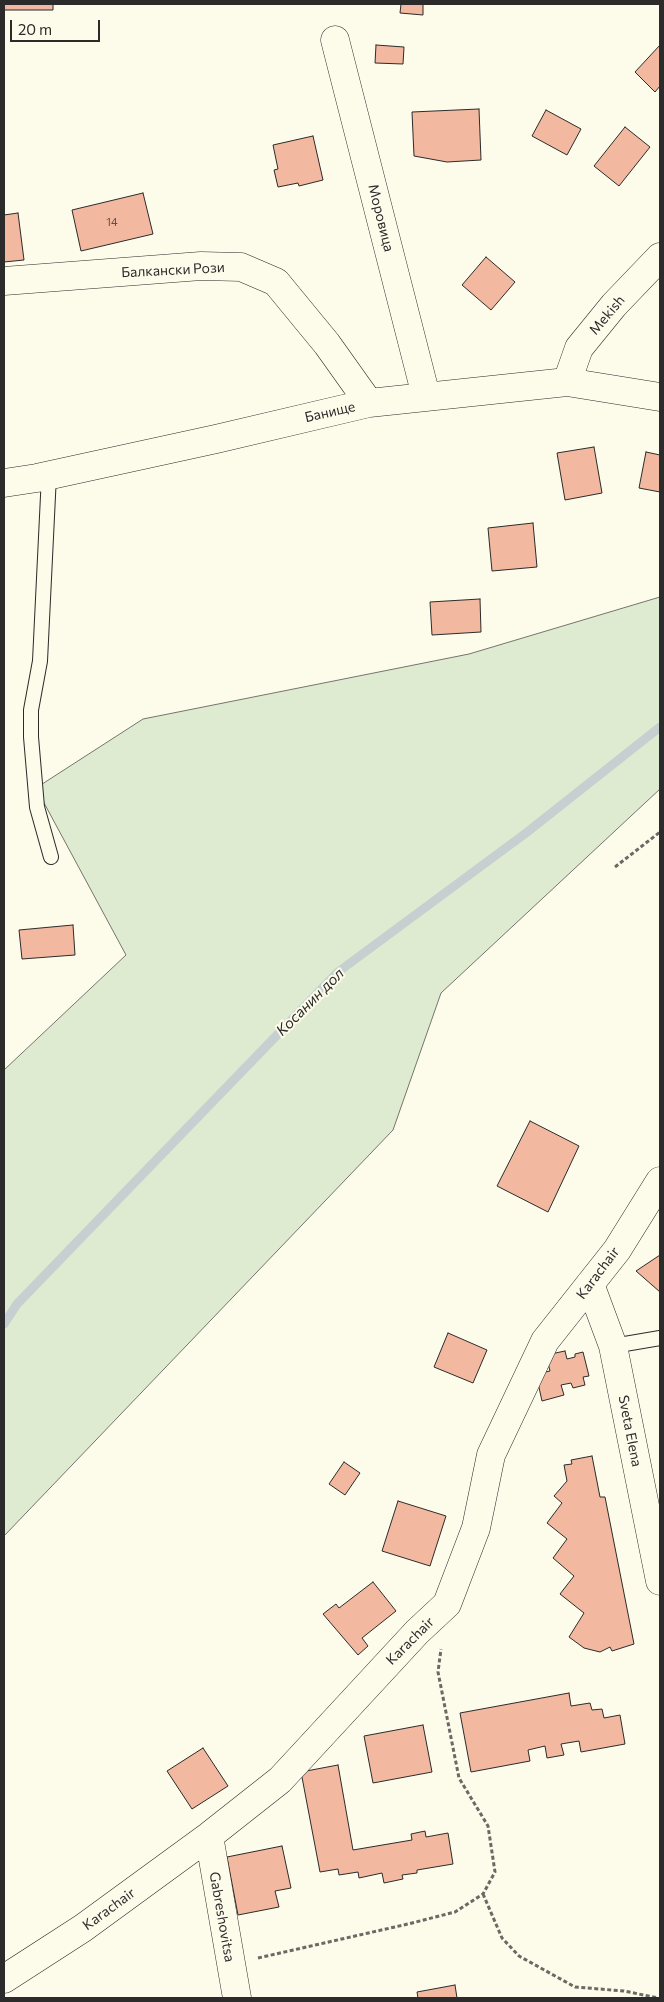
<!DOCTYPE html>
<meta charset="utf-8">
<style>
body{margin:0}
#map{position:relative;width:664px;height:2002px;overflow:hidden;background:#fdfbea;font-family:Commissioner,sans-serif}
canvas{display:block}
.frame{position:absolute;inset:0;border:5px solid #2b2b2b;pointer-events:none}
.scale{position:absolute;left:10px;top:20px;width:90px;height:22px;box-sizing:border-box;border:2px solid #2b2b2b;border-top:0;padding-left:6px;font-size:15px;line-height:18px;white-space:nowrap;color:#2b2b2b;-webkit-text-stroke:4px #fdfbea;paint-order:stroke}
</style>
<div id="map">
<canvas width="664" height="2002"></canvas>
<div class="frame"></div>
<div class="scale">20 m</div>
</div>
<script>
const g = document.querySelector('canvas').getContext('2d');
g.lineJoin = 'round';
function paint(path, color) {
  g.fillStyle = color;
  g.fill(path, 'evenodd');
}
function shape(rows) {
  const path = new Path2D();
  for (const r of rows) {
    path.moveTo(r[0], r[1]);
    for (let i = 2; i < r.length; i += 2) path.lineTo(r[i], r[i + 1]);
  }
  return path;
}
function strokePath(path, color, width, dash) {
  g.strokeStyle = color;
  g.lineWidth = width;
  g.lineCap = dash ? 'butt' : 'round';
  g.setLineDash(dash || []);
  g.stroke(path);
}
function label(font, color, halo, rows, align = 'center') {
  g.font = font + ' Commissioner,sans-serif';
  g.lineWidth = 4;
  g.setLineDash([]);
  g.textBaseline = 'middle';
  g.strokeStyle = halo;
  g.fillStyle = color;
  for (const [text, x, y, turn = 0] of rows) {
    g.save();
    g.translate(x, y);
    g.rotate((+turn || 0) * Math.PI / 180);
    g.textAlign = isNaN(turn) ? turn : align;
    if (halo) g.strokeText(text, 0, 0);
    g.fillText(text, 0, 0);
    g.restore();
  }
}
const green = shape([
 [660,597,660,789,441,993,393,1130,4,1536,4,1070,126,955,36,788,143,719,469,654,660,597]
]);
paint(green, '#deebd1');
strokePath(green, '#74746e', 1);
strokePath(shape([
 [4,1324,17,1304,338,972,526,833,660,727]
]), '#c7d0d0', 9);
const building = shape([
 [4,4,53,4,53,10,4,10,4,4],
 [401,4,423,4,423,15,400,13,401,4],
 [376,45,404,47,403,64,375,63,376,45],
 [660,45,660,86,655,92,635,72,660,45],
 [479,109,481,160,447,162,414,156,412,112,479,109],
 [546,110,581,129,567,155,532,136,546,110],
 [625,127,650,147,619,186,594,166,625,127],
 [313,136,323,180,299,186,298,183,278,187,274,170,278,169,273,145,313,136],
 [143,193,153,234,81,251,72,210,143,193],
 [18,213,24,260,4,262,4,215,18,213],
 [486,257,515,282,491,310,462,285,486,257],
 [594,447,602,493,565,500,557,453,594,447],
 [646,452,660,455,660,492,639,488,646,452],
 [533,523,537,567,492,571,488,528,533,523],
 [480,599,481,632,432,635,430,602,480,599],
 [73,925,75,955,22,959,19,930,73,925],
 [530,1121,579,1146,548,1212,497,1186,530,1121],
 [660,1255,660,1292,636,1271,660,1255],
 [448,1333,487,1350,473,1383,434,1367,448,1333],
 [565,1351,567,1359,575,1357,575,1354,583,1352,589,1376,583,1377,585,1385,573,1388,571,1383,561,1385,564,1395,542,1401,536,1374,550,1371,546,1355,565,1351],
 [592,1456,600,1497,605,1497,634,1644,612,1651,610,1647,600,1652,584,1648,569,1637,584,1613,560,1594,574,1576,553,1558,567,1539,547,1523,562,1503,554,1496,567,1481,564,1465,572,1464,571,1460,592,1456],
 [344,1462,360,1473,345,1495,329,1484,344,1462],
 [398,1501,446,1516,430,1566,382,1551,398,1501],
 [373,1582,396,1611,362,1638,368,1646,358,1655,323,1614,336,1604,339,1608,373,1582],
 [569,1693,571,1706,590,1703,592,1710,602,1709,604,1718,620,1715,625,1744,581,1752,579,1741,561,1744,564,1755,547,1758,545,1746,528,1750,530,1761,471,1772,460,1713,569,1693],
 [423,1725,432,1772,373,1783,364,1736,423,1725],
 [203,1748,228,1786,192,1809,167,1771,203,1748],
 [338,1765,353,1850,412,1840,411,1834,425,1831,426,1837,448,1833,453,1864,417,1870,417,1873,402,1875,403,1879,384,1883,382,1873,359,1878,358,1872,339,1875,338,1869,320,1872,301,1772,338,1765],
 [282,1846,291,1888,275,1891,279,1907,238,1915,227,1857,282,1846],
 [455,1985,457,1998,418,1998,417,1992,455,1985]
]);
paint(building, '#f2b8a0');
strokePath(building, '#2b2b2b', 1);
const lane = shape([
 [49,475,40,661,31,710,31,737,37,807,51,857],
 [613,1346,660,1338]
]);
const street = shape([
 [335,40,426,396],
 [4,281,201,266,241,267,276,282,327,344,369,403],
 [567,382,579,348,614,305,660,257],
 [4,483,37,478,216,439,369,403,567,382,660,397],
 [590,1284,613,1346,660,1581],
 [209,1836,237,1998],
 [4,1979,83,1928,209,1836,280,1780,417,1632,447,1604,476,1528,491,1455,545,1341,617,1250,660,1181]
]);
strokePath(lane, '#2b2b2b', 16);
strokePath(street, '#2b2b2b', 29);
strokePath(shape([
 [615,867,660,832],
 [483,1894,502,1938,519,1956,575,1987,624,1991,658,1998],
 [258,1958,408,1924,455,1912,483,1894,495,1872,488,1826,459,1778,438,1672,441,1649]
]), '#6a6964', 3, [4, 2.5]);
strokePath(lane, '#fdfbea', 14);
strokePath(street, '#fdfbea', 28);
label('11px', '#5d4e48', null, [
 ["14",112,222]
]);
label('14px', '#2b2b2b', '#fdfbea', [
 ["Моровица",381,218,76],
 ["Балкански Рози",173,270,-3],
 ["Mekish",607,315,-50],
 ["Банище",330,412,-13],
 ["Karachair",598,1273,-53],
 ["Sveta Elena",630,1431,79],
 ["Karachair",410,1641,-45],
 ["Karachair",109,1909,-36],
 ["Gabreshovitsa",222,1917,80]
]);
label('italic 15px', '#2b2b2b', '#fdfbea', [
 ["Косанин дол",310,1002,-45]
]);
</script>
